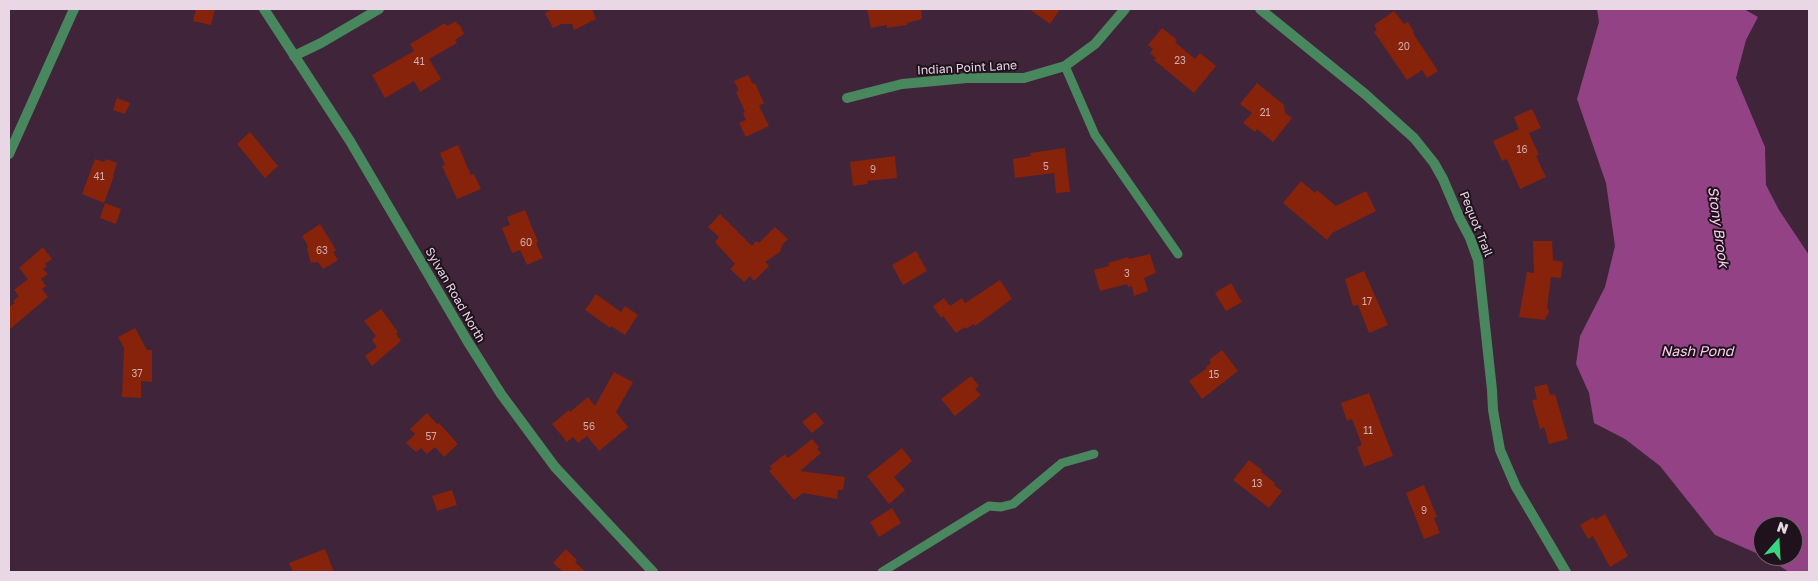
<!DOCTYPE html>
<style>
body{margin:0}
#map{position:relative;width:1818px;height:581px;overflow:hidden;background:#3f243a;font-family:"Golos Text",sans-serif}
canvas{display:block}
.frame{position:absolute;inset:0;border:10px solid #e9d7e5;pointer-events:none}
.north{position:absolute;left:1753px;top:516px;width:50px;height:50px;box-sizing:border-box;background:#1f121c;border:1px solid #70616c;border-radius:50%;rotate:19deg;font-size:14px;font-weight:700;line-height:20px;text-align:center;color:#e9d7e5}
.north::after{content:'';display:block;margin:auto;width:18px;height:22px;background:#35d881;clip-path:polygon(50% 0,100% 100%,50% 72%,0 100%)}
</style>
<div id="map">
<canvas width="1818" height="581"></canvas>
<div class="frame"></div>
<div class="north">N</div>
</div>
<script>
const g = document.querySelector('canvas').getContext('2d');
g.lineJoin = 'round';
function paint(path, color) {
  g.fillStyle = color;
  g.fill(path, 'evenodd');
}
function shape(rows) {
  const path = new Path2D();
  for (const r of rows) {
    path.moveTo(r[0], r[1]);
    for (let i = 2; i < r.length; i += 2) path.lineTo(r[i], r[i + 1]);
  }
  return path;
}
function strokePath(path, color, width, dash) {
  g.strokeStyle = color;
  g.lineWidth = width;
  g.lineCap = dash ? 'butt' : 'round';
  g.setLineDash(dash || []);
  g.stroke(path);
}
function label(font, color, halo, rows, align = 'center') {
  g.font = font + ' "Golos Text",sans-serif';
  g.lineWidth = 4;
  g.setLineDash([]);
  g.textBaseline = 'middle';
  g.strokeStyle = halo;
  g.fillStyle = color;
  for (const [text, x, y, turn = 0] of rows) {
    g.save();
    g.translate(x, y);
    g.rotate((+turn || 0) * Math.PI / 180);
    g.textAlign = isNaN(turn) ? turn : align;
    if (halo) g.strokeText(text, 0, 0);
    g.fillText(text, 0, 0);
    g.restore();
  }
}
paint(shape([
 [1597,9,1744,9,1758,17,1746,40,1736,78,1765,147,1766,185,1779,210,1809,255,1809,572,1789,572,1764,556,1793,556,1793,526,1763,526,1763,556,1715,535,1660,466,1625,439,1594,423,1589,393,1576,364,1580,336,1605,287,1615,246,1606,183,1577,99,1599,22]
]), '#934285');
paint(shape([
 [196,9,215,9,211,25,193,21],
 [553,9,592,9,596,19,574,30,572,24,561,24,553,28,545,13],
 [867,9,921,9,922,19,907,23,907,25,887,28,887,25,871,28],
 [1029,9,1060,9,1050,24],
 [1394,11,1404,24,1408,22,1414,32,1413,33,1438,71,1427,78,1422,70,1407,80,1374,32,1377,30,1374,25],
 [456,21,457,24,460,25,464,34,455,40,457,43,429,59,441,79,420,92,414,81,385,98,372,75,414,51,410,44,445,23,447,26],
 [1162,28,1177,40,1175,42,1195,59,1200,53,1216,66,1194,93,1154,60,1156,58,1150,53,1153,49,1148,45],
 [748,75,753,84,755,83,764,103,759,106,769,126,746,137,739,123,746,120,743,113,745,112,736,92,739,91,734,81],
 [1257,83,1284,105,1285,113,1292,118,1273,142,1257,129,1255,132,1243,123,1252,113,1240,104],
 [117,98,130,103,125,114,113,110],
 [1532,109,1541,128,1529,133,1539,155,1536,156,1546,177,1520,189,1507,159,1502,161,1493,141,1519,129,1514,117],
 [250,132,278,166,265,178,237,144],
 [458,145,471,175,474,174,481,189,457,199,442,166,445,165,440,153],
 [1065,148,1070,192,1056,193,1054,173,1015,178,1013,159,1031,156,1030,153],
 [895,156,897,178,867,181,868,184,853,186,850,162],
 [95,159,104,162,106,159,117,163,113,176,114,176,104,203,82,194],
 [1301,181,1315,193,1317,190,1336,206,1366,191,1376,211,1332,233,1327,240,1283,203],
 [105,203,121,209,116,224,100,218],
 [525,210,538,242,536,243,543,258,527,265,520,250,512,253,502,228,510,225,507,217],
 [720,214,752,246,756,241,759,243,775,227,788,239,782,245,780,252,765,262,769,266,754,281,750,276,744,282,730,269,735,264,715,242,719,237,708,227],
 [320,224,336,250,333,252,338,260,323,269,318,262,311,263,307,249,308,246,302,236],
 [1533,241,1552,241,1553,260,1563,262,1561,278,1551,277,1547,308,1549,310,1548,315,1546,316,1545,320,1519,317,1527,272,1534,273],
 [43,247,52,259,45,264,47,266,43,269,48,274,41,279,46,286,42,289,48,297,9,330,9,307,15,303,13,301,19,296,14,290,28,279,19,268],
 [916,251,927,271,903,285,892,265],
 [1150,254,1156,273,1144,278,1148,291,1134,296,1132,286,1128,287,1127,284,1100,291,1094,270,1109,266,1108,263,1128,257,1129,259],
 [1364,271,1388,325,1369,333,1358,305,1353,306,1345,279],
 [1000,280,1012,299,975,326,974,324,966,329,965,327,956,333,943,316,941,318,933,306,944,298,950,306,962,298,965,303],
 [1231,283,1242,302,1226,311,1215,293],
 [596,294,621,312,625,306,638,315,625,335,611,326,610,328,585,310],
 [381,309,398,332,396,334,401,341,372,366,365,356,377,347,372,340,376,336,364,321],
 [135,328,147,350,152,350,152,382,141,381,141,398,122,397,124,348,118,337],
 [1222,350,1238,371,1202,399,1189,381,1207,368,1206,367,1211,363,1209,360],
 [614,372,633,382,616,412,628,427,599,451,587,436,578,443,573,437,567,442,552,424,569,410,570,412,588,397,595,406],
 [971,376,979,386,975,389,981,395,955,416,941,399],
 [1547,384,1550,395,1555,394,1568,439,1549,444,1544,427,1540,429,1532,400,1537,399,1534,387],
 [1369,393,1393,456,1364,467,1357,447,1362,445,1352,419,1347,421,1341,403],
 [815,412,824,423,812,433,802,422],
 [427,413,437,424,439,423,458,444,444,457,435,447,427,454,421,448,416,452,406,443,415,434,410,429],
 [812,439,819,447,817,449,821,453,800,471,845,477,843,490,838,490,837,499,803,493,794,500,769,471,772,469,770,466,785,454,788,458],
 [902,448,912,461,894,477,905,490,889,504,867,476],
 [1249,460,1262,470,1261,472,1275,483,1274,485,1282,491,1269,508,1233,480],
 [1424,485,1437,517,1434,518,1440,533,1424,539,1406,493],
 [452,490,457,505,437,511,432,496],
 [892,508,901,523,879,537,870,522],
 [1605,514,1628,556,1610,567,1593,536,1588,539,1580,525,1594,517,1595,520],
 [325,549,334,572,293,572,289,563],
 [566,549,577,560,575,562,586,572,563,572,553,563]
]), '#87230a');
strokePath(shape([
 [1065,66,1095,135,1178,254],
 [882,572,989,506,1001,507,1013,504,1062,463,1094,454]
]), '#49875f', 9);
strokePath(shape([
 [264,9,350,141,468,342,501,394,555,467,653,572],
 [1260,9,1365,94,1414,138,1434,163,1443,179,1460,219,1470,238,1478,260,1492,390,1493,410,1500,450,1516,487,1566,572],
 [294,56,321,43,379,9],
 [847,98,902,84,967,78,1024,78,1065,66,1095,44,1125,9],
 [9,154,74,9]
]), '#49875f', 10);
label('10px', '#d0aaae', null, [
 ["20",1404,47],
 ["23",1180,61],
 ["41",419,62],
 ["21",1265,113],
 ["16",1522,150],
 ["5",1046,167],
 ["9",873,170],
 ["41",99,177],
 ["60",526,243],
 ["63",322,251],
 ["3",1127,274],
 ["17",1367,302],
 ["37",137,374],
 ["15",1214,375],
 ["56",589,427],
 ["11",1368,431],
 ["57",431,437],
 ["13",1257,484],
 ["9",1424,511]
]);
label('12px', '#e9d7e5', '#1f121c', [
 ["Indian Point Lane",967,68,-3],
 ["Pequot Trail",1476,224,68],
 ["Sylvan Road North",455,295,60]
]);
label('italic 14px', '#fbcef0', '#1f121c', [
 ["Stony Brook",1718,227,82],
 ["Nash Pond",1697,352]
]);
</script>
